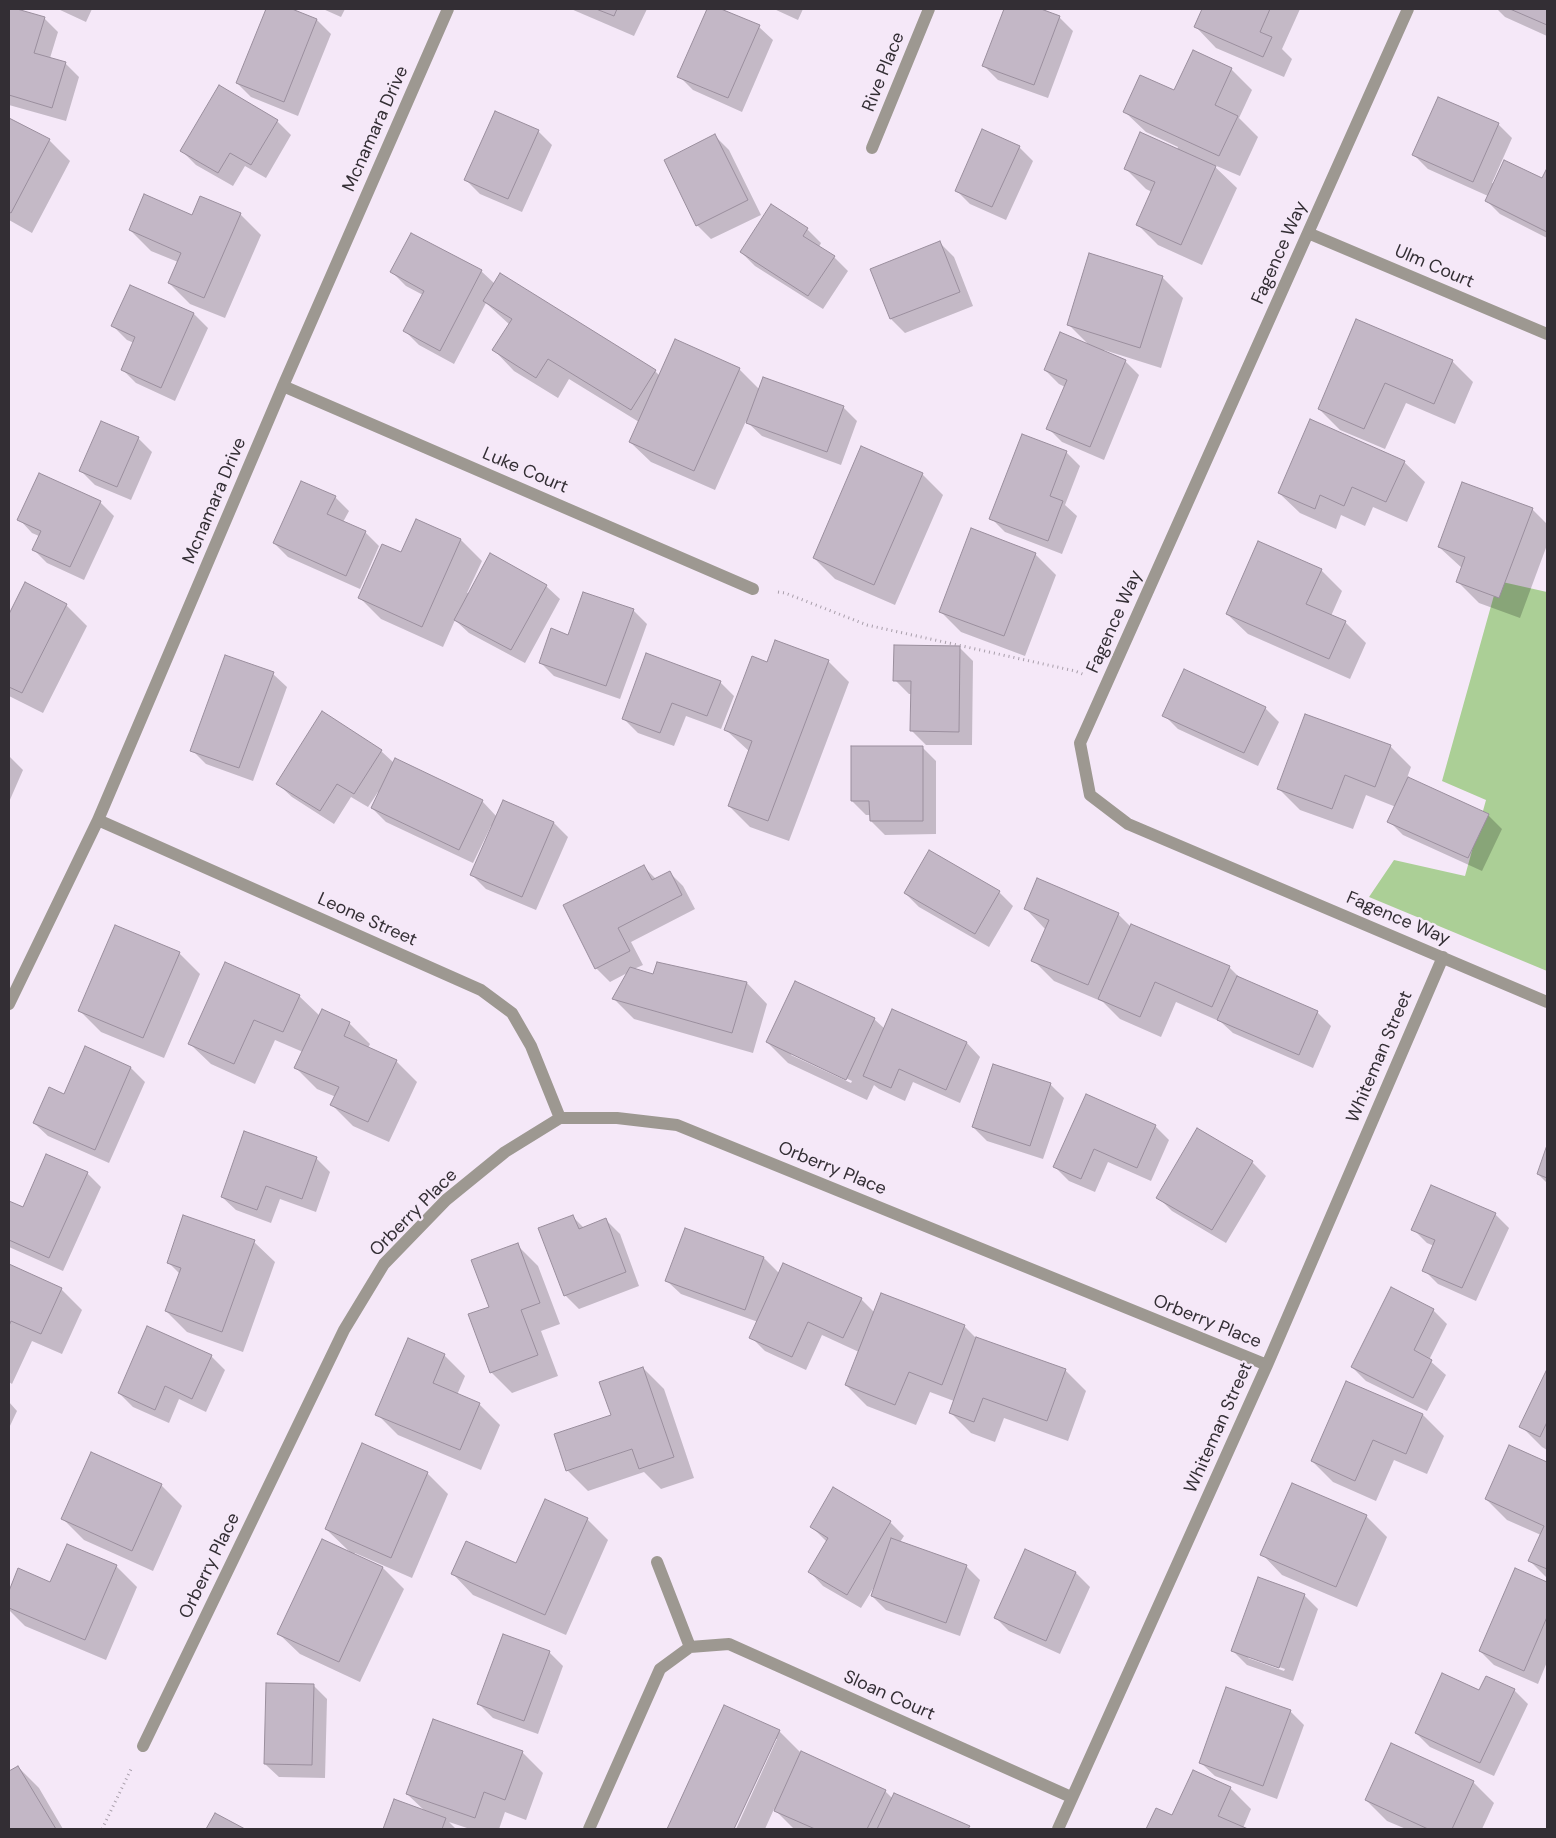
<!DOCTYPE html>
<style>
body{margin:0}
#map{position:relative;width:1556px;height:1838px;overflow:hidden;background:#f5e8f8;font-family:"DM Sans",sans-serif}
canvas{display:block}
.frame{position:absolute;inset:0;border:10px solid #332e34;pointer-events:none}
</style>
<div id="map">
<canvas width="1556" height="1838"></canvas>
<div class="frame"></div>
</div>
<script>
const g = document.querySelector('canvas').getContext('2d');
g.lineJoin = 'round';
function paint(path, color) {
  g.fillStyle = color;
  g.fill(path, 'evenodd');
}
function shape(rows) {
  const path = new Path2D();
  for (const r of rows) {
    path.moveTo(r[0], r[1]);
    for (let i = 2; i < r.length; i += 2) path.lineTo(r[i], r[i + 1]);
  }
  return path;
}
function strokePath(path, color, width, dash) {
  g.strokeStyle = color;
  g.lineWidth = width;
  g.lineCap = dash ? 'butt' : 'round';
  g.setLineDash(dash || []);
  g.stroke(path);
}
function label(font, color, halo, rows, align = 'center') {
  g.font = font + ' "DM Sans",sans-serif';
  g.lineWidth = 4.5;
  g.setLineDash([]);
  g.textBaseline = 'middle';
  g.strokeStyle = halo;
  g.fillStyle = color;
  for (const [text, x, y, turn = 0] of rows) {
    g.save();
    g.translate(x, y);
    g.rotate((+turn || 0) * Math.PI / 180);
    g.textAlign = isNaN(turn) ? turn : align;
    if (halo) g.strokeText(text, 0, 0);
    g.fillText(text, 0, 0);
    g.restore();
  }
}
paint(shape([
 [1498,581,1547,592,1547,971,1369,897,1394,860,1465,876,1486,800,1442,781]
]), '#abcf96');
paint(shape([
 [9,9,44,18,58,32,50,58,65,63,79,77,66,121,9,105],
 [58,9,92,9,86,22],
 [268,9,289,9,317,20,331,34,298,116,251,97,237,83],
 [323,9,345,9,341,17],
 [571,9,647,9,634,36],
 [708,9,718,9,759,27,773,40,742,112,693,90,679,76],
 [774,9,803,9,798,20],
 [1005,9,1037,9,1059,17,1073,31,1048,98,998,80,984,66],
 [1203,9,1300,9,1282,49,1292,59,1284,77,1216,48,1196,27],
 [1497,9,1547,9,1547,36,1505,17],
 [1194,52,1231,69,1252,90,1239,118,1258,137,1240,176,1212,164,1237,188,1202,265,1158,245,1137,224,1152,192,1146,189,1125,168,1177,150,1178,147,1146,132,1125,112,1175,92],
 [9,119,49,140,70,161,32,233,9,220],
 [277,121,291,135,266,178,245,166,233,186,196,165,182,151],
 [1498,124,1512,138,1492,183,1543,180,1547,170,1547,238,1500,214,1486,200,1488,196,1428,169,1414,155],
 [538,131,552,145,522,212,480,194,466,180],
 [715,136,729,150,761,215,711,239,697,225],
 [1019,147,1033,161,1006,220,970,204,956,190],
 [240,214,261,235,225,318,190,304,169,283,178,262,151,251,130,230,193,216],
 [807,229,821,243,819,247,834,257,848,271,823,309,755,266,741,252],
 [940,243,954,257,973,306,905,333,891,319,872,269],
 [481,271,495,284,655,371,660,376,739,369,760,390,843,407,857,421,841,465,762,436,746,421,715,490,651,462,630,442,639,422,569,379,558,398,514,371,494,350,510,325,486,303,454,364,419,345,405,331,423,295,406,286,392,272],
 [1162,277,1183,298,1161,368,1104,350,1104,352,1125,361,1139,375,1104,460,1062,442,1048,428,1065,387,1059,384,1045,370,1090,346,1069,325],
 [130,286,194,314,208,328,175,401,136,383,122,369,134,343,127,340,113,326],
 [1357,321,1452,361,1473,382,1455,424,1406,403,1385,449,1340,430,1319,409],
 [138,438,152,452,131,500,95,485,81,471],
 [1066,452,1080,466,1065,505,1077,516,1062,554,1005,532,991,518],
 [1404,462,1425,482,1407,522,1373,507,1365,526,1341,515,1336,529,1300,513,1279,493],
 [922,474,943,495,895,605,835,579,814,558],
 [335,497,349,511,343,522,365,532,379,546,360,589,288,557,274,543],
 [100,502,114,516,84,580,47,563,33,549,39,536,32,533,19,519],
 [1532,509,1547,524,1547,545,1520,618,1479,603,1458,582,1463,569,1439,547],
 [416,521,461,540,482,561,467,593,546,586,560,599,525,663,469,633,455,620,443,647,381,619,360,598,402,554],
 [1035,554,1056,575,1025,656,961,632,940,611],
 [1321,570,1342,591,1331,616,1345,622,1366,643,1350,679,1248,634,1227,614],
 [25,584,66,605,87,626,43,713,9,696,9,616],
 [633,610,647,624,620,699,554,676,540,662,568,636],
 [959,647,973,661,972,745,926,745,912,731,912,694,909,694,895,680],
 [828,661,849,682,789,841,750,827,729,806,750,752,726,730,768,663],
 [273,674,287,687,253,781,206,764,192,750],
 [720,682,734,696,721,729,686,716,674,746,638,733,624,719],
 [1265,708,1279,722,1258,766,1178,729,1164,715],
 [1390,746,1411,767,1407,778,1488,815,1502,829,1482,871,1403,835,1389,821,1396,807,1366,795,1353,829,1300,810,1279,789],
 [922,747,936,761,936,834,885,835,871,821,871,815,866,815,852,801],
 [381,751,394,763,482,801,497,817,504,802,554,823,568,837,536,910,486,889,472,875,493,827,491,826,473,863,386,822,372,808,379,793,378,792,368,807,351,797,334,824,292,797,278,784],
 [9,756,23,770,9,802],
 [643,866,656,879,669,872,683,886,695,909,631,942,643,965,634,969,653,976,747,983,767,1004,753,1053,634,1019,614,999,629,972,610,982,596,968],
 [999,892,1013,906,989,947,919,907,905,893],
 [1026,909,1118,914,1131,927,1229,967,1241,979,1317,1012,1331,1026,1313,1068,1233,1033,1221,1022,1176,1002,1161,1037,1120,1019,1103,1002,1054,981,1033,960,1046,930],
 [179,953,200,974,164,1058,101,1032,80,1011],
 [299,996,320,1016,349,1023,370,1044,368,1048,396,1061,417,1082,389,1142,353,1126,332,1105,336,1097,317,1089,296,1068,303,1052,275,1040,255,1084,211,1064,190,1044],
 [874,1019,885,1029,967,1043,980,1057,960,1103,913,1082,905,1101,879,1089,874,1085,867,1100,788,1063,767,1042],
 [791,1052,852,1081,851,1083,791,1055],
 [85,1048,131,1068,145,1082,109,1163,48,1136,34,1123,65,1096],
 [1050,1084,1064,1098,1043,1159,987,1141,973,1127],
 [1086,1096,1155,1126,1169,1140,1151,1181,1108,1162,1095,1192,1069,1181,1055,1167],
 [1547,1149,1547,1183,1538,1174],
 [316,1158,330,1172,316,1212,280,1199,271,1223,236,1210,222,1197],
 [1252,1162,1266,1176,1226,1243,1172,1211,1158,1197],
 [87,1173,101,1187,63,1271,9,1247,9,1202,23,1208],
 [1495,1214,1509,1228,1476,1301,1438,1284,1424,1270,1434,1246,1427,1243,1413,1229],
 [573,1217,584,1228,606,1220,620,1234,639,1286,579,1309,565,1295],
 [254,1242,275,1262,243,1352,187,1332,166,1311,180,1274,168,1262],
 [517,1245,538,1266,560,1324,541,1331,558,1376,512,1393,491,1372],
 [764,1258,779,1273,861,1299,875,1313,964,1326,977,1339,1065,1370,1086,1391,1068,1441,1004,1418,995,1442,971,1433,950,1412,954,1401,930,1392,916,1425,867,1406,846,1385,859,1352,822,1335,806,1370,765,1351,751,1337,758,1322,681,1294,667,1281],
 [9,1265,61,1289,82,1310,62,1354,32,1341,12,1384,9,1382],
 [1433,1310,1447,1324,1429,1360,1446,1375,1427,1411,1366,1381,1352,1367],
 [444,1355,465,1376,457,1395,479,1404,500,1425,481,1470,398,1435,377,1414],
 [211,1356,225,1370,206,1412,179,1399,169,1423,133,1407,119,1393],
 [643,1368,664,1389,694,1478,661,1489,644,1472,588,1491,567,1470,612,1416],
 [1547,1372,1547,1450,1542,1447,1521,1426],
 [1347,1382,1423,1415,1444,1436,1427,1474,1394,1460,1376,1501,1333,1482,1312,1461],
 [9,1402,17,1411,9,1428],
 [1510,1447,1547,1463,1547,1578,1530,1561,1541,1535,1507,1520,1486,1499],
 [427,1473,448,1494,412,1578,355,1553,354,1555,383,1568,404,1589,360,1682,300,1654,279,1634,351,1553,326,1529],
 [161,1485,182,1506,153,1571,84,1540,63,1519],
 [1366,1516,1387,1537,1357,1607,1282,1575,1262,1554],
 [587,1519,608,1540,566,1635,473,1595,453,1574,517,1565],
 [890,1522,904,1536,900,1542,966,1566,980,1580,960,1636,886,1610,872,1596,874,1587,861,1608,823,1586,810,1572,827,1542,812,1527],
 [1026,1551,1076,1573,1090,1587,1060,1654,1009,1631,995,1617],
 [116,1566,137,1587,106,1660,25,1626,9,1610,9,1594,19,1570,51,1584],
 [1516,1570,1547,1583,1547,1662,1538,1684,1494,1665,1480,1651],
 [1304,1595,1318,1609,1293,1681,1247,1665,1233,1651],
 [1248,1656,1285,1669,1284,1671,1248,1658],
 [549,1652,563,1666,538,1734,493,1718,479,1704],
 [313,1685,327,1699,325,1778,279,1777,265,1764],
 [1514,1690,1528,1704,1494,1776,1430,1747,1416,1733,1479,1692],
 [725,1706,779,1731,802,1754,885,1791,893,1799,971,1829,794,1829,774,1809,765,1829,736,1829,777,1739,775,1739,733,1829,668,1829],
 [1290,1711,1304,1725,1277,1799,1215,1776,1201,1763],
 [522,1752,543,1773,526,1820,505,1812,499,1829,470,1829,449,1822,456,1829,384,1829,395,1800,425,1811,407,1794],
 [18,1767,39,1788,63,1829,9,1829,9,1773],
 [1473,1782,1494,1803,1482,1829,1406,1829,1387,1821,1366,1800],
 [1230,1788,1251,1809,1243,1828,1245,1829,1148,1829,1156,1810,1173,1817]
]), '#0003');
const building = shape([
 [9,9,17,9,45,17,34,53,66,62,52,108,9,95,9,9],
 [266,9,292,9,317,19,284,102,236,83,266,9],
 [596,9,617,9,614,16,596,9],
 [707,9,721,9,760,25,728,98,677,77,707,9],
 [1004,9,1041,9,1060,16,1034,85,982,66,1004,9],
 [1202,9,1270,9,1260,32,1272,37,1263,57,1194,27,1202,9],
 [1510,9,1547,9,1547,25,1510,9],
 [1193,50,1232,68,1215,105,1238,116,1219,156,1123,112,1140,75,1174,90,1193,50],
 [219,85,278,120,251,165,230,153,218,173,180,151,219,85],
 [1438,97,1499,123,1473,182,1412,155,1438,97],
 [495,111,539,130,508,199,464,180,495,111],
 [9,118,50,139,11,213,9,212,9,118],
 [982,129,1020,146,992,207,955,191,982,129],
 [1140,132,1216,166,1181,245,1136,225,1155,182,1124,169,1140,132],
 [715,134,748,200,696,226,664,160,715,134],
 [1504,160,1542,178,1547,168,1547,232,1485,201,1504,160],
 [144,194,192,215,200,196,241,213,204,298,168,283,181,253,129,230,144,194],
 [771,204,808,228,803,236,835,256,808,296,740,252,771,204],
 [411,233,482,270,440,351,403,331,424,291,390,272,411,233],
 [940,241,960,292,890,319,870,269,940,241],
 [1089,253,1163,276,1140,348,1067,325,1089,253],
 [500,273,656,370,631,410,548,359,536,378,492,350,512,319,483,301,500,273],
 [130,285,194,313,161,388,121,370,135,337,111,326,130,285],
 [1356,319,1453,360,1434,404,1385,383,1364,429,1318,409,1356,319],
 [1060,332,1126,360,1090,447,1046,429,1067,380,1044,370,1060,332],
 [675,339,740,368,694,471,629,442,675,339],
 [763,377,844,406,827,452,746,423,763,377],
 [1310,419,1405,461,1386,502,1352,487,1344,506,1320,495,1315,509,1278,493,1310,419],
 [101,421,139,437,117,487,79,471,101,421],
 [1022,434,1067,451,1050,496,1063,501,1048,541,989,519,1022,434],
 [861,446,923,473,874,585,813,558,861,446],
 [39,473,101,501,70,567,32,550,41,531,17,520,39,473],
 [301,481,336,496,327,514,366,531,346,576,273,543,301,481],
 [1462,482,1533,508,1499,598,1456,582,1465,557,1438,547,1462,482],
 [416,519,461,539,422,627,358,598,382,544,401,552,416,519],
 [971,528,1036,553,1004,636,939,612,971,528],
 [1258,541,1322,569,1306,604,1346,621,1329,659,1226,614,1258,541],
 [490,553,547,585,511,650,454,620,490,553],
 [25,582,67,604,22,693,9,687,9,614,25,582],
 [583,592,634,609,606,686,539,663,551,628,568,635,583,592],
 [775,640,829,660,768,821,728,806,752,741,724,730,752,656,767,662,775,640],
 [894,645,960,646,959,732,910,731,911,681,893,681,894,645],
 [646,653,721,681,707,716,672,703,660,733,622,719,646,653],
 [225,655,274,672,239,768,190,751,225,655],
 [1184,669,1266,707,1244,753,1162,716,1184,669],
 [322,711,382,750,354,794,337,784,320,811,276,784,322,711],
 [1305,714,1391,745,1375,787,1345,775,1332,809,1277,789,1305,714],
 [851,746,923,746,923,821,870,821,869,801,851,801,851,746],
 [395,758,483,800,459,850,371,808,395,758],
 [1408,777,1489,814,1468,858,1387,822,1408,777],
 [503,800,554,822,522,897,470,875,503,800],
 [929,850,1000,891,975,934,904,893,929,850],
 [644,865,652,880,670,871,682,895,618,928,630,951,595,969,563,905,644,865],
 [1037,878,1119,913,1088,985,1031,961,1049,920,1024,909,1037,878],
 [1131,924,1230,966,1212,1007,1155,982,1140,1017,1098,999,1131,924],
 [115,925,180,952,143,1038,78,1011,115,925],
 [225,962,300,995,283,1032,254,1020,234,1064,188,1044,225,962],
 [657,962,747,982,732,1033,612,999,630,967,653,974,657,962],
 [1237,976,1318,1011,1299,1055,1217,1020,1237,976],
 [795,981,875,1018,846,1080,766,1042,795,981],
 [322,1009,350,1022,344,1036,397,1060,368,1122,330,1105,339,1087,294,1068,322,1009],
 [892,1009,967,1042,946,1090,899,1069,891,1088,863,1076,892,1009],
 [85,1046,131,1067,95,1150,33,1123,49,1087,64,1094,85,1046],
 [993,1064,1051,1083,1030,1146,972,1127,993,1064],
 [1086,1094,1156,1125,1137,1168,1094,1149,1081,1179,1053,1167,1086,1094],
 [1197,1128,1253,1161,1212,1230,1156,1198,1197,1128],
 [244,1131,317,1157,302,1199,266,1186,257,1210,221,1197,244,1131],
 [1547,1145,1547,1178,1537,1174,1547,1145],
 [46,1154,88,1172,49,1258,9,1240,9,1201,23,1207,46,1154],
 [1431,1185,1496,1213,1462,1288,1422,1271,1435,1240,1411,1230,1431,1185],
 [183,1215,255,1240,222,1332,165,1311,181,1268,167,1263,183,1215],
 [573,1215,579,1229,606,1218,626,1272,564,1296,538,1228,573,1215],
 [685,1228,764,1257,745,1310,665,1281,685,1228],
 [518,1243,540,1303,521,1310,538,1355,490,1373,468,1314,489,1307,471,1260,518,1243],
 [783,1263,862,1298,843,1338,808,1322,792,1357,749,1338,783,1263],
 [9,1264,62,1288,41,1334,11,1321,9,1326,9,1264],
 [1391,1287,1434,1309,1414,1350,1432,1360,1413,1398,1351,1367,1391,1287],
 [881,1293,965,1325,942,1385,909,1372,895,1405,845,1385,881,1293],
 [147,1326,212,1355,192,1399,165,1386,155,1410,118,1393,147,1326],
 [976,1337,1066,1369,1047,1421,983,1398,974,1422,949,1413,976,1337],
 [408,1338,445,1354,433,1383,480,1403,460,1450,375,1415,408,1338],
 [643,1367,674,1457,639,1469,632,1449,566,1471,554,1434,611,1415,599,1382,643,1367],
 [1547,1369,1547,1422,1540,1437,1519,1427,1547,1369],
 [1346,1381,1423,1414,1406,1454,1373,1440,1355,1481,1311,1461,1346,1381],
 [362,1443,428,1472,391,1558,325,1529,362,1443],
 [1509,1445,1547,1462,1547,1569,1528,1561,1544,1526,1485,1499,1509,1445],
 [91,1452,162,1484,132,1551,61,1519,91,1452],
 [1292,1483,1367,1515,1336,1587,1260,1555,1292,1483],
 [833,1487,891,1521,847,1595,808,1572,828,1538,810,1527,833,1487],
 [545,1499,588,1518,545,1615,451,1574,466,1541,516,1563,545,1499],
 [891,1538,967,1565,946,1623,871,1596,891,1538],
 [322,1539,383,1567,339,1662,277,1634,322,1539],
 [67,1544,117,1565,85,1640,9,1608,9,1591,18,1568,50,1582,67,1544],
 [1025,1549,1076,1572,1046,1641,994,1618,1025,1549],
 [1515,1568,1547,1582,1547,1617,1524,1671,1479,1651,1515,1568],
 [1258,1577,1305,1594,1279,1668,1231,1651,1258,1577],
 [503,1634,550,1651,524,1721,477,1704,503,1634],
 [1442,1673,1479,1690,1486,1676,1515,1689,1480,1763,1415,1733,1442,1673],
 [266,1683,314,1684,312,1765,264,1764,266,1683],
 [1226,1687,1291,1710,1263,1786,1199,1763,1226,1687],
 [724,1705,780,1730,734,1829,667,1829,724,1705],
 [433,1719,523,1751,505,1800,484,1792,475,1818,406,1794,433,1719],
 [1391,1743,1474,1781,1452,1829,1428,1829,1365,1800,1391,1743],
 [801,1751,886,1790,867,1829,815,1829,774,1811,801,1751],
 [18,1766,56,1829,9,1829,9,1771,18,1766],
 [1193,1770,1231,1787,1218,1816,1248,1829,1146,1829,1156,1808,1172,1815,1193,1770],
 [894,1793,970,1826,968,1829,877,1829,894,1793],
 [394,1799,446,1818,442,1829,383,1829,394,1799],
 [215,1813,245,1829,206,1829,215,1813]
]);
paint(building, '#c3b7c6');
strokePath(building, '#9a8e9d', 1);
strokePath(shape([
 [778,592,785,593,867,625,1075,671,1085,675],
 [102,1829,132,1767]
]), '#a89eaa', 3, [1, 4]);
strokePath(shape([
 [1408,9,1080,743,1090,795,1128,824,1547,1002],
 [872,148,929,9],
 [1308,233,1547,334],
 [283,386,753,589],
 [98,820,481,990,512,1013,531,1046,560,1118],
 [9,1004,98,820,283,386,448,9],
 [657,1562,690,1647],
 [143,1746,344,1330,384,1264,446,1200,505,1152,560,1118,617,1118,677,1125,1267,1365],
 [589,1829,660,1669,690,1647,729,1644,1071,1797],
 [1058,1829,1267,1365,1443,957]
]), '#9d9891', 12);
label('18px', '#332e34', '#f5e8f8', [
 ["Rive Place",884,72,-68],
 ["Mcnamara Drive",376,129,-66],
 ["Fagence Way",1280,253,-66],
 ["Ulm Court",1434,267,23],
 ["Luke Court",525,471,23],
 ["Mcnamara Drive",215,501,-67],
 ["Fagence Way",1115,622,-66],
 ["Fagence Way",1398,919,23],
 ["Leone Street",367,920,24],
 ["Whiteman Street",1380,1057,-67],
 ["Orberry Place",832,1169,22],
 ["Orberry Place",414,1213,-45],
 ["Orberry Place",1207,1322,22],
 ["Whiteman Street",1219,1428,-66],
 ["Orberry Place",210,1566,-64],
 ["Sloan Court",889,1696,24]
]);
</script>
